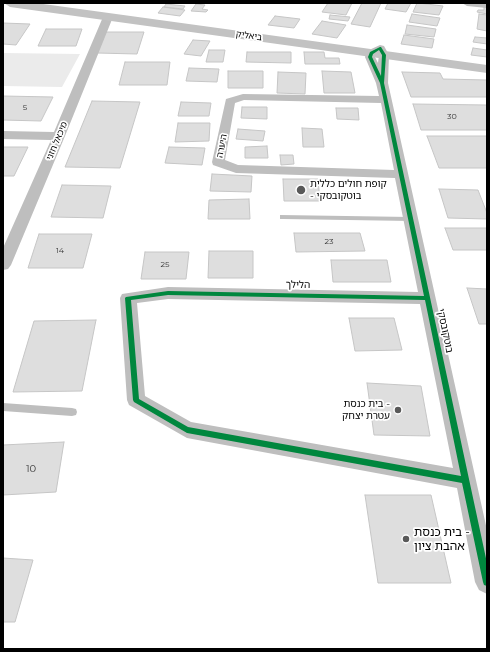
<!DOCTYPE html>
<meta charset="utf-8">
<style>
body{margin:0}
#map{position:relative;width:490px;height:652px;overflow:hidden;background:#fff;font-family:Montserrat,sans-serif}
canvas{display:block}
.frame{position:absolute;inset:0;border:4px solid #000;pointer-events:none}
</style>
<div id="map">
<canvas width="490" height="652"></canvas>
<div class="frame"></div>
</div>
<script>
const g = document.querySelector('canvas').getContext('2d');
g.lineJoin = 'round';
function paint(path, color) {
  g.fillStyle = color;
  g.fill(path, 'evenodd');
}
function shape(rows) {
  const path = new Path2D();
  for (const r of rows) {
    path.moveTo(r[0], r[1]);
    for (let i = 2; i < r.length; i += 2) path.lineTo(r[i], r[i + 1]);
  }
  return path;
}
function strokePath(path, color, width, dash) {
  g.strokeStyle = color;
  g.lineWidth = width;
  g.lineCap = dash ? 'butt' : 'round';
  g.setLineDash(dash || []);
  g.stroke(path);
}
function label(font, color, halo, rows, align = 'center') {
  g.font = font + ' Montserrat,"Noto Sans Hebrew",sans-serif';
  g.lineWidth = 3.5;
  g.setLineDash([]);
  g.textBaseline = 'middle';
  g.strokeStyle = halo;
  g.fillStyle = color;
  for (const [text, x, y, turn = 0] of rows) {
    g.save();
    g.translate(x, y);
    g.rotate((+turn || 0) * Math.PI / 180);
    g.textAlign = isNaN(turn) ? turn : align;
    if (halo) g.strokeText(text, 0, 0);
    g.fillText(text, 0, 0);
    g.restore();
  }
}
paint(shape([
 [3,53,80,54,62,87,3,86]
]), '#ebebeb');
const building = shape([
 [328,3,352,3,346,15,322,12,328,3],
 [362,3,381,3,370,27,351,24,362,3],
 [388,3,411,3,406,12,385,9,388,3],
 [417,3,418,3,443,6,439,15,413,12,417,3],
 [166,4,185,6,183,9,164,7,166,4],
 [196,4,205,5,202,9,208,10,206,12,191,11,196,4],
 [163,7,185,10,180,16,158,13,163,7],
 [484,7,487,7,487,14,477,12,478,10,484,10,484,7],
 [412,14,440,18,437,26,409,22,412,14],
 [479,14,487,15,487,31,477,29,479,14],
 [330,15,350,17,348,21,329,19,330,15],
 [275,16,300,19,294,28,268,25,275,16],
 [322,21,346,25,337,38,312,34,322,21],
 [3,23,30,24,16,45,3,44,3,23],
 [407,25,436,29,434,37,405,34,407,25],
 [46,29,82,29,76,46,38,46,46,29],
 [106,32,144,32,137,54,97,53,106,32],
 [404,35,434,39,432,48,401,44,404,35],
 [475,37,487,38,487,44,473,42,475,37],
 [193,40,210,41,201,56,184,54,193,40],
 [473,48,487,50,487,57,471,55,473,48],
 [209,50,225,50,223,62,206,62,209,50],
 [247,52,291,52,291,63,246,62,247,52],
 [304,52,324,52,325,58,339,58,340,64,305,64,304,52],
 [125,62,170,62,167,85,119,85,125,62],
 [189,68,219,69,217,82,186,81,189,68],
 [228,71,263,71,263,88,228,88,228,71],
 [322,71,351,72,355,93,324,93,322,71],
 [278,72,306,73,305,94,277,93,278,72],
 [402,72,440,73,443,79,487,80,487,97,411,97,402,72],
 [3,96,53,97,41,121,3,120,3,96],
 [92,101,140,102,120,168,65,167,92,101],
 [181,102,211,103,209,116,178,116,181,102],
 [413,104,487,105,487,130,421,130,413,104],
 [242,107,267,107,267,119,241,118,242,107],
 [336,108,358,108,359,120,337,119,336,108],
 [178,123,210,123,209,141,175,142,178,123],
 [302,128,322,129,324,147,303,147,302,128],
 [238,129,265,131,263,141,236,139,238,129],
 [427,136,487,136,487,168,439,168,427,136],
 [267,146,268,158,245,158,245,147,267,146],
 [3,147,28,147,14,176,3,176,3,147],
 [169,147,205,148,202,165,165,163,169,147],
 [280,155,293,155,294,164,281,165,280,155],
 [212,174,252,176,251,192,210,191,212,174],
 [283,179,318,179,320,201,284,201,283,179],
 [62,185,111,186,103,218,51,217,62,185],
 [439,189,478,190,487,213,487,219,448,218,439,189],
 [249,199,250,219,208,219,209,200,249,199],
 [445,228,487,228,487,250,453,250,445,228],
 [294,233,360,233,365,251,296,252,294,233],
 [39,234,92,234,83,268,28,268,39,234],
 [209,251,253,251,253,278,208,278,209,251],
 [145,252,189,252,186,279,141,279,145,252],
 [331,260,387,260,391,282,333,282,331,260],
 [467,288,487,289,487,324,479,324,467,288],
 [349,318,394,318,402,350,355,351,349,318],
 [96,320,82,391,13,392,34,321,96,320],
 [367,383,421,386,430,436,374,435,367,383],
 [64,442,56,492,3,495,3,445,64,442],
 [365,495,431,495,451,583,378,583,365,495],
 [3,558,33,560,15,622,3,622,3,558]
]);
paint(building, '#dedede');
strokePath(building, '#c6c6c6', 1);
paint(shape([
 [280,215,411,217,415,219,411,221,283,219,280,219,280,215],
 [3,403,72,408,76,409,77,412,76,415,72,416,3,411,3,403]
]), '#bebebe');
paint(shape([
 [462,3,487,3,487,8,467,6,462,3],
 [108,14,113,17,65,136,11,265,8,269,3,270,3,248,51,140,3,139,3,131,54,132,103,17,108,14],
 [380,45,384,46,389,55,388,83,487,530,487,594,479,590,475,582,457,488,187,438,129,405,127,400,120,298,122,294,168,287,418,292,395,178,236,173,213,165,212,162,226,99,243,94,379,96,376,83,365,57,367,51,380,45],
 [378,53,379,55,378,63,375,57,378,53],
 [244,100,381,103,394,170,238,165,225,160,235,103,244,100],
 [168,299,420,304,453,468,191,422,145,396,137,303,168,299]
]), '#bebebe');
paint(shape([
 [4,3,36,3,487,65,487,73,10,7,4,3]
]), '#c2c2c2');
paint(shape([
 [380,47,381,47,386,55,384,83,487,563,487,586,484,585,483,582,462,483,187,433,134,402,133,400,125,298,126,297,168,291,424,296,380,83,368,57,370,52,380,47],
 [379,50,382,55,381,76,372,57,373,54,379,50],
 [168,295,425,300,461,476,188,427,139,399,131,300,168,295]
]), '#00873e');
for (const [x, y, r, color] of [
 [301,190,5,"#595959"],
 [398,410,4,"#595959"],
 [406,539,4,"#595959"]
]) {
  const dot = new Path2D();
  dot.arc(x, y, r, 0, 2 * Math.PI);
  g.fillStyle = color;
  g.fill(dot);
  strokePath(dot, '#fff', 1.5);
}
label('8px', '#383838', null, [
 ["5",25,108],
 ["30",452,117],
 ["23",329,242],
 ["14",60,251],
 ["25",165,265]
]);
label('9px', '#000', '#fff', [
 ["ביאליק",249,36,8],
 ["מיכאל חזני",57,141,-67],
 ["היערה",222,146,-79]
]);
label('10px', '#000', '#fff', [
 ["קופת חולים כללית",310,184],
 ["- בוטקובסקי",310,196],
 ["בית כנסת -",390,404,"right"],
 ["עטרת יצחק",390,416,"right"]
], 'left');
label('10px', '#000', '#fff', [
 ["הלילך",298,285,1],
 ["בוטקובסקי",445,331,78]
]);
label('10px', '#383838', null, [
 ["10",31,469]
]);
label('12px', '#000', '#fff', [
 ["בית כנסת -",414,532],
 ["אהבת ציון",414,546]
], 'left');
</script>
